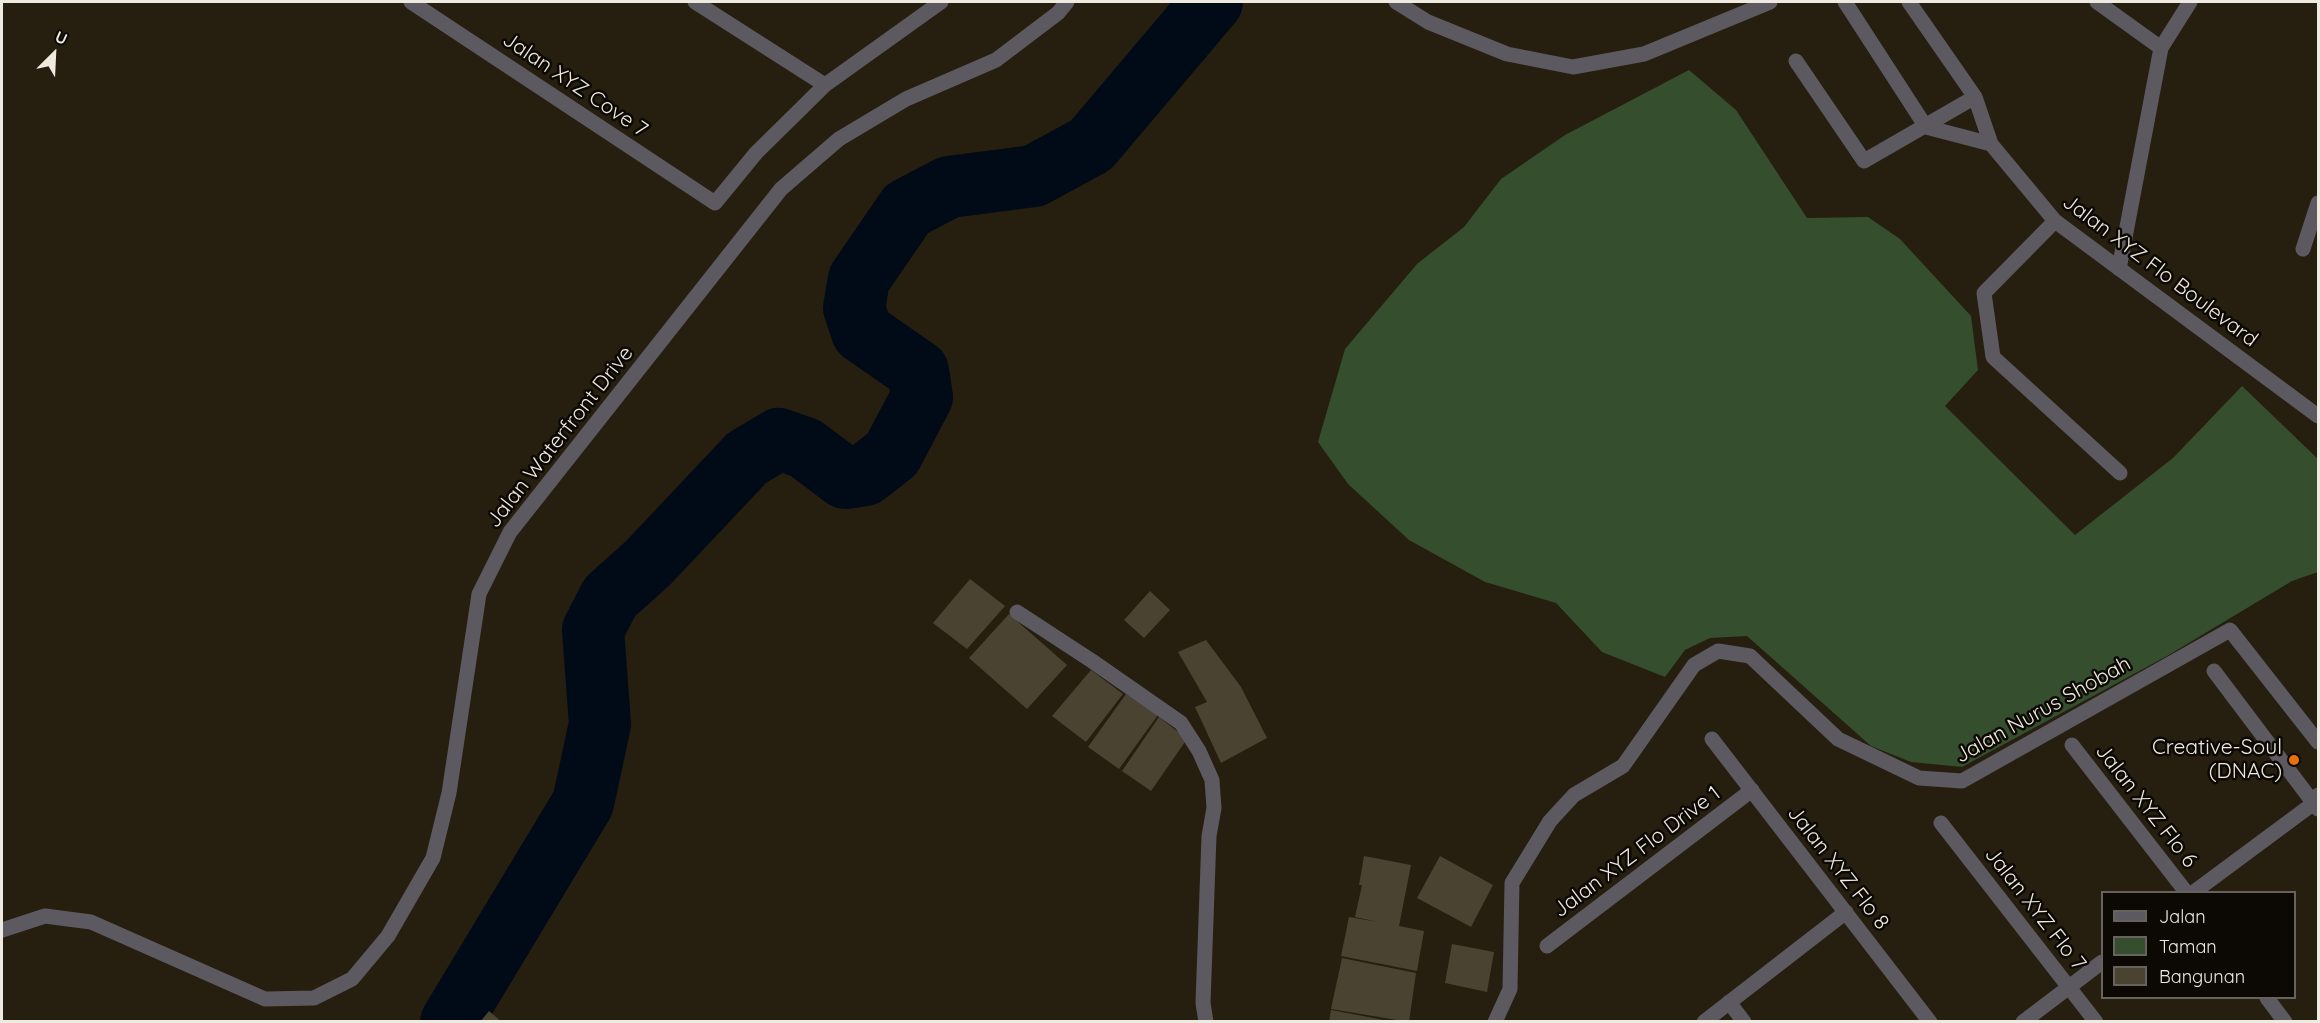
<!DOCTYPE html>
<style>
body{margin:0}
#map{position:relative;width:2320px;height:1023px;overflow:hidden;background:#261e0e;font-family:Quicksand,sans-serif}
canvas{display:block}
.frame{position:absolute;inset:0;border:3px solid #efeae0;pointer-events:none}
.legend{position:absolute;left:2101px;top:891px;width:195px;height:108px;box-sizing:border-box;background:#0c0804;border:2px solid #67625c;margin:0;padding:8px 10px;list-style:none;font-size:18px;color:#efeae0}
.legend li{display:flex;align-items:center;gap:12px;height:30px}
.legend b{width:30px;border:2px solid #67625c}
.north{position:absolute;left:24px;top:24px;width:60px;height:60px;-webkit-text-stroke:4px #0c0804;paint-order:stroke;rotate:24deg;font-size:16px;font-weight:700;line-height:24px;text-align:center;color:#efeae0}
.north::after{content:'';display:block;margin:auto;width:21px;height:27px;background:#efeae0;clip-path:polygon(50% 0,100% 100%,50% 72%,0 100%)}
</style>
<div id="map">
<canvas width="2320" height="1023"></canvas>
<div class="frame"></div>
<ul class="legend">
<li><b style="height:8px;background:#5c5961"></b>Jalan</li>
<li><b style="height:16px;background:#354e2e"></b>Taman</li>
<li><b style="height:16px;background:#4b4332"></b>Bangunan</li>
</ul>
<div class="north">U</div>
</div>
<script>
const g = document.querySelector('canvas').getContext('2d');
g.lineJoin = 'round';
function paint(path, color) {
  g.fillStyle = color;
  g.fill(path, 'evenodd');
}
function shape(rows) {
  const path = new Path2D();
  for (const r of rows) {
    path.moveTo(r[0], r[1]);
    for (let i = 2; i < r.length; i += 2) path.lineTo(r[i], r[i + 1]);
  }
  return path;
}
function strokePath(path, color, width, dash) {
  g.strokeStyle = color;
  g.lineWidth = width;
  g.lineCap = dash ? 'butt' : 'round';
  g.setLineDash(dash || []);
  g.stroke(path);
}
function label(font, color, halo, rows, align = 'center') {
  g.font = font + ' Quicksand,sans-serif';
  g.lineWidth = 5;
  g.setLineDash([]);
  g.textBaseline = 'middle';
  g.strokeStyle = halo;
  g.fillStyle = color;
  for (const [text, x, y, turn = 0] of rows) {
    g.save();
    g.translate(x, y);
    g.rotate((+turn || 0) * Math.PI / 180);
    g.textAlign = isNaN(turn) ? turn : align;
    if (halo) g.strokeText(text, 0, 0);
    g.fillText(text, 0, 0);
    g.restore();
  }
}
paint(shape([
 [1689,70,1736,110,1807,218,1868,217,1900,239,1971,316,1978,370,1945,406,2075,535,2173,458,2242,386,2318,459,2318,572,2292,581,2167,656,1962,767,1911,762,1871,746,1747,636,1710,638,1685,650,1665,677,1602,652,1556,603,1485,582,1409,540,1348,484,1318,442,1345,349,1417,264,1464,227,1501,179,1565,135]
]), '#354e2e');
strokePath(shape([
 [451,1022,583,803,600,724,593,630,610,597,648,563,747,458,779,439,805,448,845,478,865,475,892,454,922,397,918,371,862,332,854,308,859,279,907,209,949,187,1034,176,1091,145,1212,2]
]), '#000b17', 62);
paint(shape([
 [970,579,1005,606,967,649,933,623],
 [1150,591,1170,610,1144,638,1124,620],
 [1009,614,1067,665,1027,709,969,658],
 [1206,640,1241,687,1267,738,1221,763,1195,707,1207,702,1178,652],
 [1091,670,1123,694,1086,742,1052,716],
 [1126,694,1158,715,1119,769,1088,747],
 [1159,717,1187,739,1151,791,1122,771],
 [1364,856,1411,865,1399,926,1424,931,1417,971,1341,956,1349,917,1379,922,1355,917,1362,885,1359,885],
 [1440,856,1493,885,1471,927,1417,898],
 [1452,944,1494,952,1487,992,1445,983],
 [1342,958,1416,973,1409,1022,1331,1009],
 [1331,1010,1384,1020,1384,1022,1329,1022],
 [489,1011,502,1022,480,1022]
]), '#4b4332');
strokePath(shape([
 [411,2,715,203,756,153,825,85,941,2],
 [695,2,825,85],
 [1396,2,1428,22,1507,54,1573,67,1644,54,1770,2],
 [1845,2,1926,127,1991,144],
 [1909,2,1975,97,1991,144,2055,221,2318,416],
 [2097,2,2161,48],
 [1796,61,1864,161,1975,97],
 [2055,221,1984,293,1993,357,2120,473],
 [2303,249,2318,203],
 [2119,269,2161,48,2190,2],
 [1017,612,1092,661,1181,723,1199,751,1212,780,1214,808,1209,836,1203,1003,1206,1022],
 [2214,671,2318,809],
 [1712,739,1930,1022],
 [2072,745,2186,892],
 [1941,823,2096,1022],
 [2194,892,2314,803,2318,795],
 [2,930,45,916,91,922,265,999,314,998,352,979,388,936,433,858,449,793,479,594,510,532,781,189,839,139,906,99,996,60,1058,13,1067,2],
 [1547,946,1752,790],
 [2267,998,2285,1022],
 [1729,1002,1744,1022],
 [1495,1022,1510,989,1512,883,1550,821,1574,795,1623,766,1694,665,1718,651,1750,656,1838,739,1919,778,1962,781,2230,630,2318,742],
 [1704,1022,1846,912],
 [2023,1022,2102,962]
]), '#5c5961', 15);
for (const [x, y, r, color] of [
 [2294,760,6,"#e8710a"]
]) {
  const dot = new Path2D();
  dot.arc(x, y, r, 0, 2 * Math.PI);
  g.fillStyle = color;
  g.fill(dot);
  strokePath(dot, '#0c0804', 2);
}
label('21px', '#efeae0', '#0c0804', [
 ["Jalan XYZ Cove 7",575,85,34],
 ["Jalan XYZ Flo Boulevard",2160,271,37],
 ["Jalan Waterfront Drive",560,437,-52],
 ["Jalan Nurus Shobah",2043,710,-29],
 ["Jalan XYZ Flo 6",2146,806,52],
 ["Jalan XYZ Flo Drive 1",1637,852,-37],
 ["Jalan XYZ Flo 8",1838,868,52],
 ["Jalan XYZ Flo 7",2035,909,52]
]);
label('21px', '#efeae0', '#0c0804', [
 ["Creative-Soul",2282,748],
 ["(DNAC)",2282,772]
], 'right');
</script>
